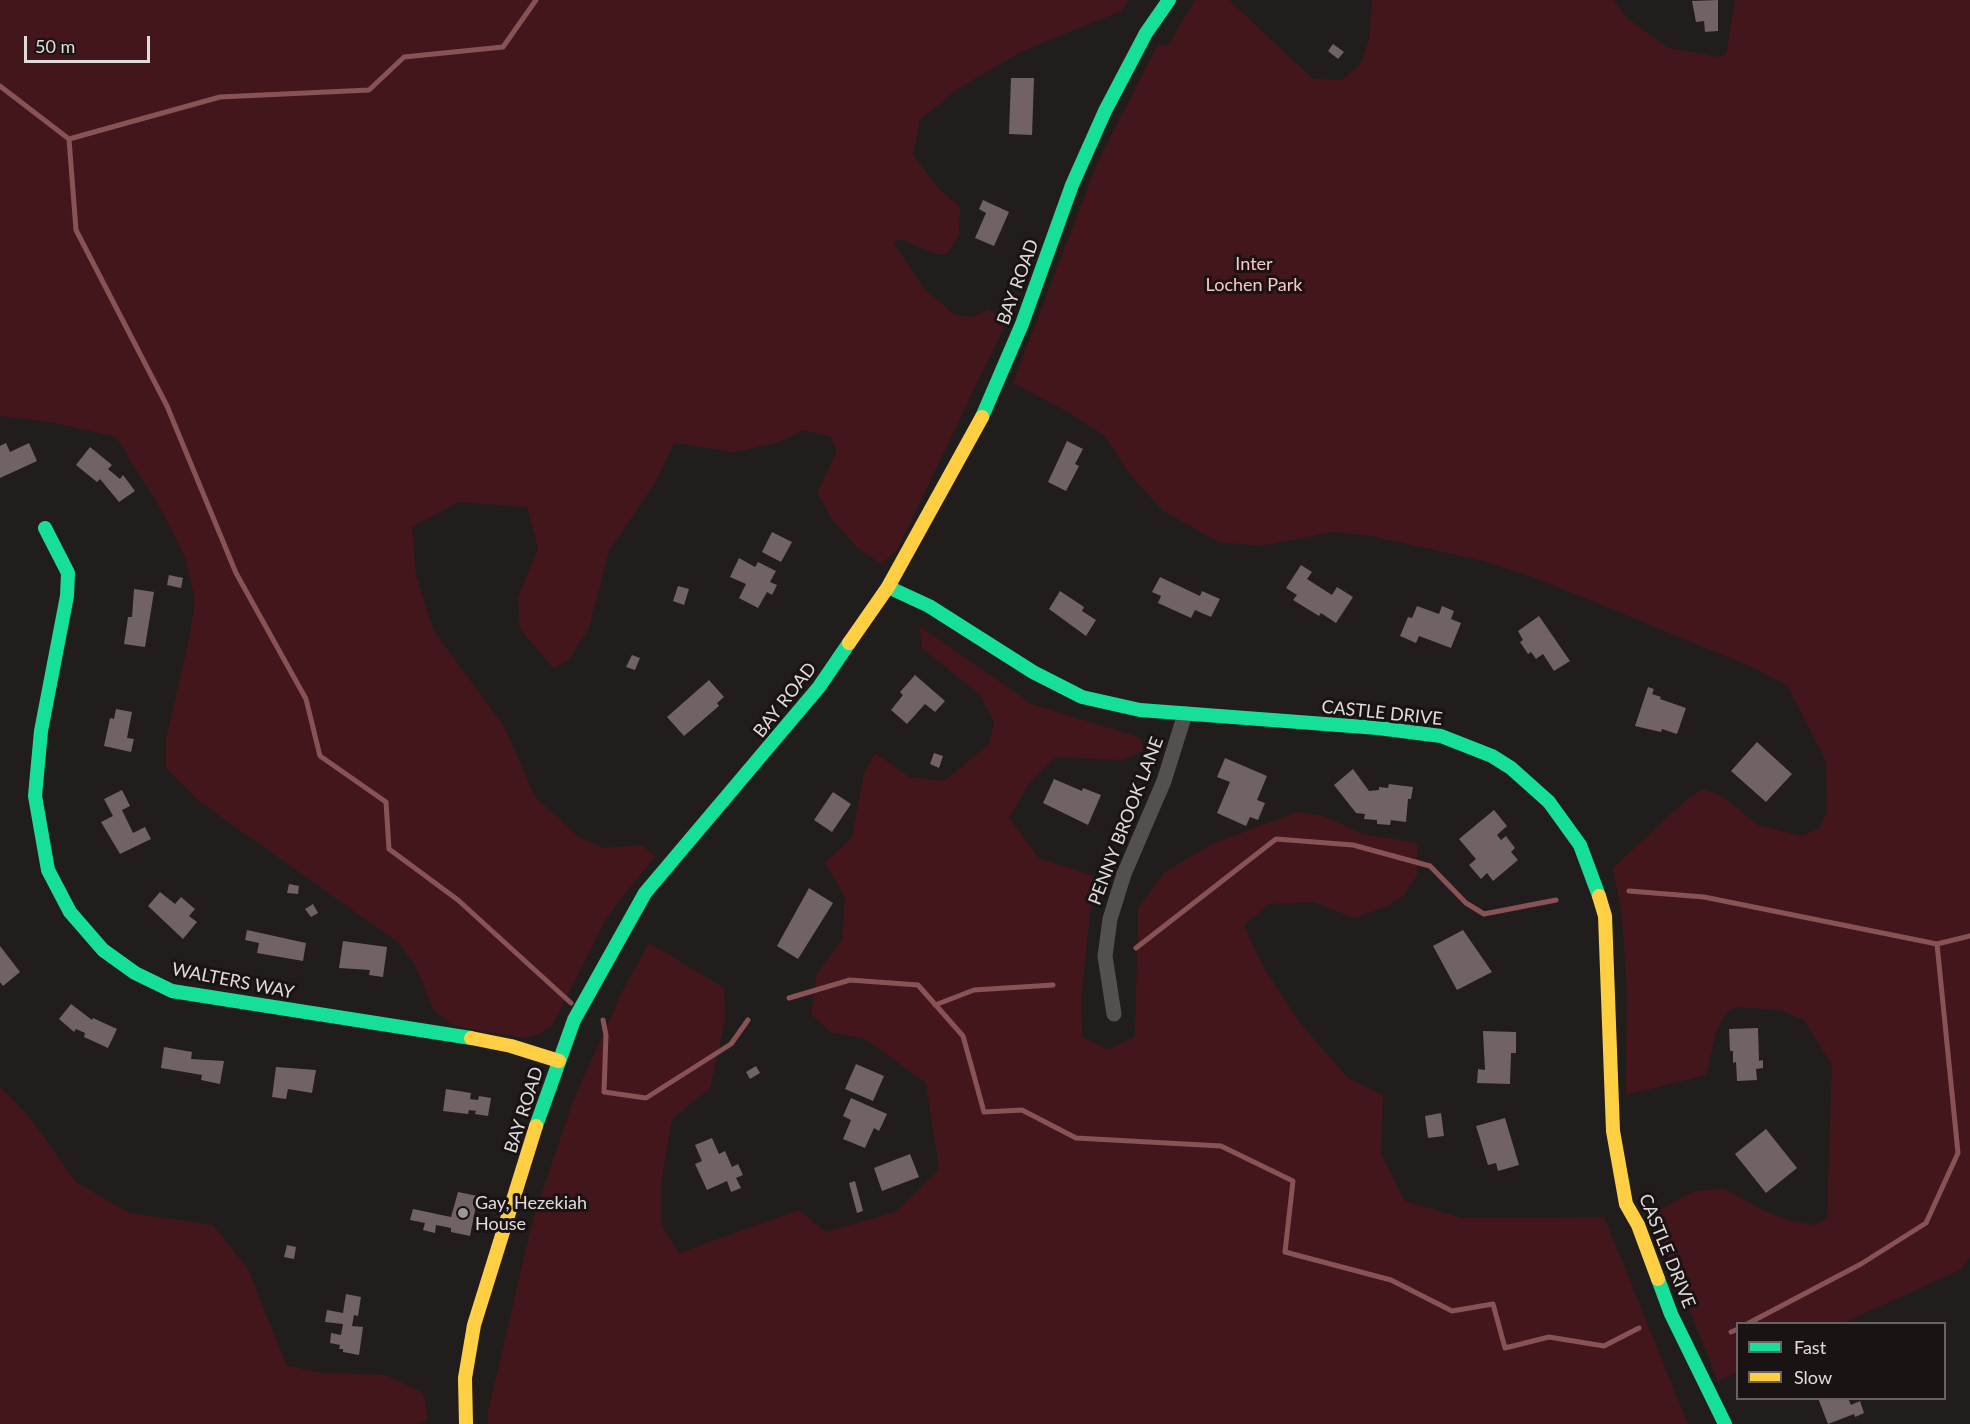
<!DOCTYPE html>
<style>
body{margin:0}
#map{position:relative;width:1970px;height:1424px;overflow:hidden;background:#221d1d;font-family:Lato,sans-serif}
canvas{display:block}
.legend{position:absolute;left:1736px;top:1322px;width:210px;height:78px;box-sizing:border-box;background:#191313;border:2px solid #696363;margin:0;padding:8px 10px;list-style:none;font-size:18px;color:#e1dcdc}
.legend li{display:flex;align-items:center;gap:12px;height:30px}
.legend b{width:30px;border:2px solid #696363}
.scale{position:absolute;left:24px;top:36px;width:126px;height:27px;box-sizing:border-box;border:3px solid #e1dcdc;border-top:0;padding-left:8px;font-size:18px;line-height:21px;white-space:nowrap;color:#e1dcdc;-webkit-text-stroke:4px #191313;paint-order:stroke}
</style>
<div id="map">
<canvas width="1970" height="1424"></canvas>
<ul class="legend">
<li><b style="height:8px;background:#16e098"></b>Fast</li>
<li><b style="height:8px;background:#ffcf43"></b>Slow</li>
</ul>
<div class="scale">50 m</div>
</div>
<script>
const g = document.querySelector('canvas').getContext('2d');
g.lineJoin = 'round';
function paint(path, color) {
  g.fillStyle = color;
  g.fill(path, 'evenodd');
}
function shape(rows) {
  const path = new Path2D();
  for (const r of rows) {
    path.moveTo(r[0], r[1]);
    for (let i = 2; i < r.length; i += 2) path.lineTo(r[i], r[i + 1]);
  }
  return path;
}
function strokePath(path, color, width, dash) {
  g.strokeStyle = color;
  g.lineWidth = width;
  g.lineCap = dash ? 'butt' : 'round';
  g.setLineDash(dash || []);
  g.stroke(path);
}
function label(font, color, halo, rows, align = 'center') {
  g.font = font + ' Lato,sans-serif';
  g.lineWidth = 6;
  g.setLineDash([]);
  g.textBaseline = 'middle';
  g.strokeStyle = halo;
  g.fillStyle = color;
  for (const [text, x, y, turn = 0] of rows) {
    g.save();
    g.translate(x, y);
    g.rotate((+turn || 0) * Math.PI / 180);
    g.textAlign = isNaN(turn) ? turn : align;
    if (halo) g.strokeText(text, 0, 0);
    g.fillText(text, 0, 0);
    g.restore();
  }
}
paint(shape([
 [0,0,1128,0,1121,11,1020,52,956,90,920,120,913,155,938,188,960,207,959,235,946,255,932,253,902,239,893,242,925,290,955,315,973,317,988,310,1004,318,1003,329,897,550,881,564,858,548,832,520,817,493,837,451,831,437,804,430,776,443,735,452,674,443,657,480,609,551,589,628,570,658,554,669,520,629,518,597,538,548,527,507,458,502,412,527,416,575,433,630,504,726,535,797,579,837,604,848,641,845,655,856,607,917,552,1026,539,1034,524,1038,455,1026,434,1011,416,967,399,943,200,802,166,768,166,739,190,635,195,600,185,557,162,511,116,437,51,422,0,416],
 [1195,0,1229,0,1313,79,1342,80,1360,65,1369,40,1372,0,1613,0,1627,18,1668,48,1718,57,1726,55,1735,0,1970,0,1970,1258,1960,1270,1843,1323,1738,1324,1737,1372,1718,1381,1651,1214,1693,1192,1723,1188,1764,1211,1791,1221,1814,1225,1827,1219,1832,1065,1804,1020,1780,1010,1736,1007,1726,1013,1717,1029,1706,1075,1626,1095,1627,994,1622,916,1613,868,1686,800,1703,789,1722,796,1758,825,1802,836,1820,828,1827,812,1826,761,1787,685,1750,666,1538,579,1483,561,1372,536,1332,532,1260,546,1219,542,1163,511,1131,476,1105,436,1068,412,1013,383,1098,161,1158,44,1168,46],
 [919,626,1032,704,1141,738,1144,750,1123,760,1055,757,1030,782,1009,818,1039,858,1097,877,1090,913,1081,999,1082,1037,1109,1050,1135,1036,1138,908,1165,872,1212,844,1297,812,1323,816,1363,834,1417,843,1417,876,1403,896,1386,907,1354,918,1314,902,1268,904,1244,926,1264,968,1300,1023,1347,1077,1383,1096,1381,1154,1405,1201,1462,1218,1604,1217,1688,1424,488,1424,488,1412,533,1219,575,1096,624,988,649,943,724,988,725,1021,710,1088,672,1119,661,1183,661,1224,679,1253,799,1210,826,1232,895,1212,939,1170,926,1083,865,1039,830,1032,811,1014,817,974,842,940,845,897,825,863,852,837,864,773,875,753,909,777,944,781,989,744,994,722,980,695,922,648],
 [0,1087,27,1114,76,1182,129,1213,213,1225,248,1269,287,1366,324,1373,386,1375,423,1393,428,1420,417,1424,0,1424]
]), '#43161b');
strokePath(shape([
 [0,86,69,139,220,97,369,90,404,57,503,47,536,0],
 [69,139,76,230,167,406,236,573,306,699,320,756,386,802,389,849,458,900,571,1003],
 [1629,891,1704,897,1937,944,1970,936],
 [1136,948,1276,839,1353,845,1430,866,1466,903,1484,914,1556,900],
 [789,998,850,980,918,985,963,1036,984,1112,1022,1110,1076,1138,1221,1146,1293,1181,1285,1252,1391,1280,1452,1311,1493,1304,1505,1348,1549,1337,1604,1346,1639,1328],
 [935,1005,974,990,1053,985],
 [603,1020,606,1035,604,1092,646,1098,731,1044,748,1020],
 [1747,1324,1861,1264,1926,1223,1958,1153,1937,944],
 [1731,1332,1738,1329]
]), '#895255', 5);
paint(shape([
 [1718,0,1718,31,1705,32,1704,21,1696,22,1692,1],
 [1333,44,1344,52,1338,59,1328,51],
 [1011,78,1034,78,1032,135,1009,134],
 [983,200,1009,212,994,246,975,238,986,213,979,209],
 [1067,441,1083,449,1075,464,1079,466,1066,491,1048,482],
 [6,443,10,452,29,443,37,461,0,478,0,446],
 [90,447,112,465,108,469,120,479,123,475,135,491,119,502,100,479,97,482,76,465],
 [772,532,792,542,781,562,762,552],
 [739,558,755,567,758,562,776,571,770,582,777,585,772,595,767,592,758,608,739,598,746,584,730,577],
 [1301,565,1312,572,1307,579,1332,595,1337,587,1353,597,1336,623,1321,613,1319,616,1293,600,1297,595,1286,588],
 [169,575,183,578,181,588,167,585],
 [1160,577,1200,596,1202,591,1220,599,1211,617,1195,610,1191,618,1158,603,1161,596,1152,592],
 [678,586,689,589,684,605,673,601],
 [134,589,154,592,145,647,124,644,128,617,132,617],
 [1060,591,1084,607,1082,611,1096,620,1086,636,1049,609],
 [1417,606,1439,614,1442,606,1454,611,1451,619,1461,623,1451,648,1419,636,1416,643,1400,636,1408,617,1412,618],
 [1539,616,1570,661,1554,671,1543,654,1536,659,1531,652,1528,654,1520,642,1523,640,1518,631],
 [632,655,640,658,635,670,626,667],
 [915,675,945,701,935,712,925,704,907,724,891,710,903,695,900,692],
 [709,680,724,697,717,703,719,706,684,736,667,717],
 [1648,687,1654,689,1652,694,1661,697,1660,699,1686,708,1677,734,1662,729,1661,732,1635,726],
 [116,709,132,712,127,738,134,739,131,752,104,746,110,718,114,719],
 [1757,742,1792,774,1766,802,1731,771],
 [934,753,943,756,939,768,930,764],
 [1225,758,1267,776,1257,800,1265,803,1258,820,1250,817,1246,826,1217,813,1230,782,1217,777],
 [1353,769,1369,791,1379,790,1379,787,1388,788,1389,784,1413,787,1411,799,1408,799,1406,822,1391,820,1390,825,1377,824,1377,820,1364,819,1365,814,1356,813,1334,785],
 [1054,779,1082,791,1083,788,1101,795,1088,825,1043,803],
 [122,790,130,806,122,810,133,833,145,827,151,839,120,854,101,822,113,816,104,799],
 [833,792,851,804,832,832,814,820],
 [1494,810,1507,826,1497,835,1501,840,1506,836,1515,848,1511,852,1518,860,1493,881,1487,873,1481,879,1469,865,1476,859,1459,839],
 [289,884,299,886,298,894,287,893],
 [809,888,833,903,798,959,777,946],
 [160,892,175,904,181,897,195,909,189,916,197,922,183,939,148,906],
 [313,904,318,913,311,917,305,909],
 [247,930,306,943,303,961,257,953,259,943,245,940],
 [1463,930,1492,972,1457,990,1433,946],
 [343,941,387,947,383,977,369,975,370,970,339,968],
 [0,946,20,972,3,986,0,982],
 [71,1004,92,1020,93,1018,117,1029,108,1048,84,1037,85,1033,76,1029,74,1032,59,1019],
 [1758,1028,1759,1061,1763,1060,1763,1068,1756,1069,1757,1080,1737,1081,1736,1062,1733,1063,1733,1051,1730,1051,1729,1029],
 [1483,1031,1516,1032,1516,1053,1511,1053,1510,1084,1477,1083,1478,1069,1485,1070],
 [164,1047,192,1052,191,1059,224,1061,220,1084,201,1080,202,1075,161,1068],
 [856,1064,884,1076,873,1101,845,1089],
 [756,1066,760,1073,750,1079,746,1072],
 [276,1067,316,1070,312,1093,288,1089,286,1099,272,1097],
 [446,1089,471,1093,470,1099,478,1100,479,1096,491,1098,488,1116,475,1114,476,1111,469,1110,468,1114,443,1111],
 [851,1098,887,1114,879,1131,874,1128,865,1148,843,1139,851,1120,843,1116],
 [1441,1113,1444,1136,1428,1138,1425,1116],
 [1505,1118,1519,1165,1498,1171,1496,1163,1488,1165,1476,1126],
 [1766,1129,1797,1168,1766,1193,1735,1154],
 [712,1138,719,1154,725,1151,732,1167,738,1164,743,1175,736,1178,741,1188,731,1192,727,1181,707,1190,695,1164,702,1161,695,1145],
 [910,1154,919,1177,882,1191,874,1168],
 [855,1181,863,1211,857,1213,849,1183],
 [458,1192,478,1196,470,1236,451,1232,451,1228,436,1225,435,1233,423,1230,425,1223,410,1220,413,1209,451,1217],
 [287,1245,296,1247,294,1259,284,1257],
 [346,1294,361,1297,358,1316,354,1315,352,1326,363,1327,359,1355,343,1352,343,1349,339,1349,340,1345,330,1343,331,1333,341,1335,343,1324,325,1322,327,1310,343,1313],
 [1818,1398,1848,1398,1851,1405,1860,1401,1864,1413,1855,1417,1854,1414,1828,1424]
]), '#716263');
strokePath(shape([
 [1114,1014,1105,956,1110,919,1124,874,1164,781,1185,714]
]), '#535050', 15);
strokePath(shape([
 [982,417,1022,324,1072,185,1105,111,1146,33,1169,0],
 [45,528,68,573,67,596,41,731,35,796,48,870,70,912,103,950,135,973,172,991,471,1038],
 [888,587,929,606,1033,672,1082,697,1140,710,1378,728,1441,736,1492,756,1511,768,1549,802,1580,845,1599,896],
 [536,1126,574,1020,645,893,819,687,849,643],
 [1658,1279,1671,1314,1725,1424]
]), '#16e098', 14);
strokePath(shape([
 [849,643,888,587,982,417],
 [1599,896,1605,916,1613,1131,1626,1204,1638,1225,1658,1279],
 [471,1038,511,1046,559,1061],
 [466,1424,465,1378,474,1325,536,1126]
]), '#ffcf43', 14);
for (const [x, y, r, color] of [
 [463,1213,6,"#9e9999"]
]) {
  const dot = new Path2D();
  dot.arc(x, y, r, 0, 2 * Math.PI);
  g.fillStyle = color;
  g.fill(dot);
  strokePath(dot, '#191313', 2);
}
label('18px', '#ffc5c7', '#191313', [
 ["Inter",1254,264],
 ["Lochen Park",1254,285]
]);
label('18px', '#e1dcdc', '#191313', [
 ["BAY ROAD",1018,282,-70],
 ["BAY ROAD",785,700,-52],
 ["CASTLE DRIVE",1382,713,6],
 ["PENNY BROOK LANE",1126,821,-69],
 ["WALTERS WAY",233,981,11],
 ["BAY ROAD",524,1110,-72],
 ["CASTLE DRIVE",1667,1251,68]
]);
label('18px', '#e1dcdc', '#191313', [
 ["Gay, Hezekiah",475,1203],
 ["House",475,1224]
], 'left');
</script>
